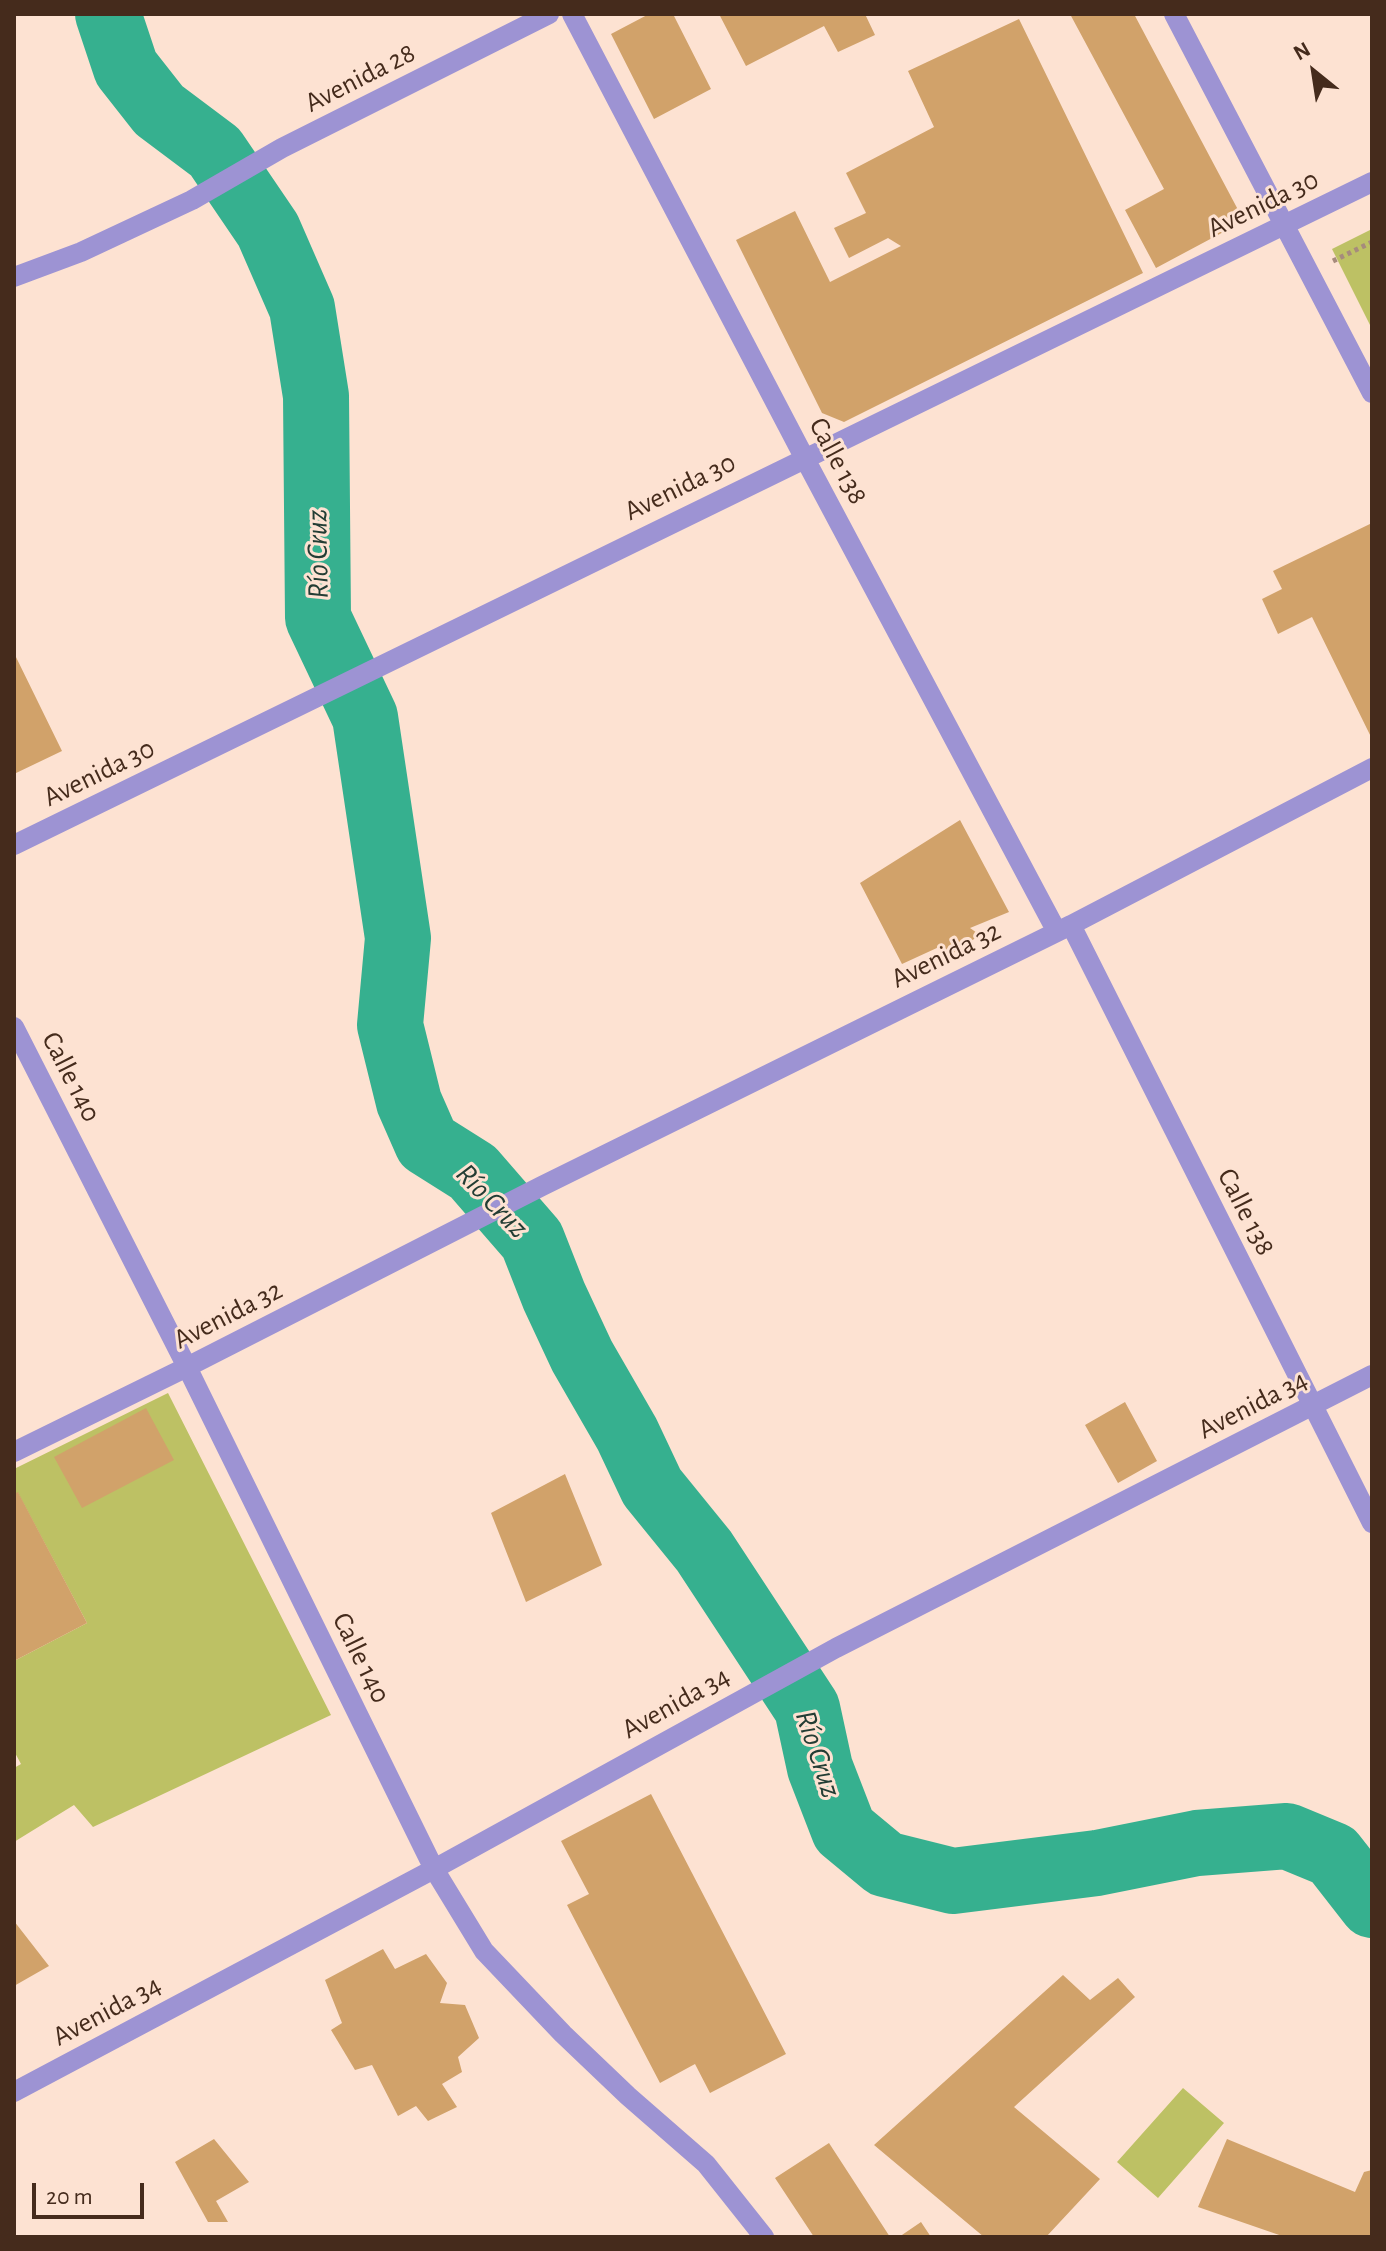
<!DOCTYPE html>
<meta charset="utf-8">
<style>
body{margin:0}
#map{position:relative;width:1386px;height:2251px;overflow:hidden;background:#fde2d2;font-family:"Alegreya Sans",sans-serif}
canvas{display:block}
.frame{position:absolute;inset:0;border:16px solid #452b1c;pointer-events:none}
.north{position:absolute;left:1274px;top:32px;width:80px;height:80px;-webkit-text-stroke:6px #fde2d2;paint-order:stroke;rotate:330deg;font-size:22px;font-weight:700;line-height:32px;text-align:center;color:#452b1c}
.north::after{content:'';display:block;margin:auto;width:28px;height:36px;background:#452b1c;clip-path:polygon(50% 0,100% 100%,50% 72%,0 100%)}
.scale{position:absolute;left:32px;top:2183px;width:112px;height:36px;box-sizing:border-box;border:4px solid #452b1c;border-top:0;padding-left:10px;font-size:24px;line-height:28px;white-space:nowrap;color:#452b1c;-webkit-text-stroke:6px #fde2d2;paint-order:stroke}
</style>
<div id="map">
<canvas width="1386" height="2251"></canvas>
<div class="frame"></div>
<div class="north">N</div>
<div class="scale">20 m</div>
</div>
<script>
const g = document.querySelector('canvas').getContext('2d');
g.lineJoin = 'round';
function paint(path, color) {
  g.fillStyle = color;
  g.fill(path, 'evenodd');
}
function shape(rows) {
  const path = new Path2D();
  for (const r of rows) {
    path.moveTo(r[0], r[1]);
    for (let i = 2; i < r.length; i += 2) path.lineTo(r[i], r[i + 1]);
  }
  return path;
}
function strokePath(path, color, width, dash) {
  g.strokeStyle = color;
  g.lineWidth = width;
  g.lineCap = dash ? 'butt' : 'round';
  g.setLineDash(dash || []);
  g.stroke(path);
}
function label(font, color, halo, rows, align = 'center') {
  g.font = font + ' "Alegreya Sans",sans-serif';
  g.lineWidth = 6;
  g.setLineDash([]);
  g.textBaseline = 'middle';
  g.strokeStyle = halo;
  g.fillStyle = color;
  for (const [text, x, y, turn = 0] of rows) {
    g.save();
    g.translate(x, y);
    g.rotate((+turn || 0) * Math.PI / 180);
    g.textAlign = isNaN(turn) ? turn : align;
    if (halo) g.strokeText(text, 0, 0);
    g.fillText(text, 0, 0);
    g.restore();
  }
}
paint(shape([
 [1372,229,1372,329,1332,249],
 [168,1393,331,1715,93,1827,74,1805,14,1842,14,1768,21,1764,14,1751,14,1661,87,1623,18,1493,14,1494,14,1469],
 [1183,2088,1224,2123,1158,2198,1117,2162]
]), '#bdc164');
strokePath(shape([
 [108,14,126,68,159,110,215,152,268,230,302,308,316,396,318,618,365,717,398,938,390,1025,409,1102,427,1143,473,1172,532,1240,554,1296,582,1356,627,1434,652,1487,704,1551,807,1708,820,1768,844,1830,885,1864,953,1881,1097,1863,1197,1843,1287,1836,1333,1855,1372,1905]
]), '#36b08f', 66);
paint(shape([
 [649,14,673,14,711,89,654,119,611,34],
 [719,14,865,14,875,35,838,52,824,26,746,66],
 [1070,14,1134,14,1244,221,1156,268,1125,210,1164,189],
 [1019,19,1143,273,844,422,822,413,736,240,795,211,830,282,901,246,888,238,849,258,834,228,866,213,846,173,934,127,908,71],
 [1372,523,1372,739,1312,617,1278,634,1262,599,1282,589,1273,571],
 [14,653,62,751,14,774],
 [960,820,1009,912,970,928,980,935,949,956,939,947,902,964,860,883],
 [1125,1402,1157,1461,1118,1483,1085,1425],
 [146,1408,174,1460,82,1508,54,1457],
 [565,1474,602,1565,526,1602,491,1513],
 [18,1492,87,1623,14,1661,14,1494],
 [651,1794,786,2054,710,2093,695,2064,660,2083,567,1905,589,1894,561,1841],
 [14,1921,49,1966,14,1986],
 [383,1949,395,1969,426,1954,447,1983,440,2003,465,2005,479,2038,458,2057,462,2072,442,2084,457,2107,428,2121,416,2106,398,2116,372,2065,355,2070,331,2030,342,2023,325,1980],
 [1063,1975,1090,2000,1118,1978,1135,1997,1014,2107,1100,2179,1046,2237,984,2237,874,2145],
 [214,2139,249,2182,216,2201,228,2222,208,2222,175,2162],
 [1227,2139,1355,2192,1364,2172,1372,2170,1372,2237,1285,2237,1198,2207],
 [829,2143,890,2237,814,2237,775,2178],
 [921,2222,931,2237,899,2237]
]), '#d1a26a');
strokePath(shape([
 [1333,261,1372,242]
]), '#a68b7c', 5, [4, 4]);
strokePath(shape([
 [572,14,804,457,1057,932],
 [1174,14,1372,393],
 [14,277,81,252,192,200,282,148,549,14],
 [14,845,1372,182],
 [1071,925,1372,1523],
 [14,1027,187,1367,434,1869,484,1951,563,2034,628,2096,706,2164,764,2237],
 [14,1452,187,1367,542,1186,1071,925,1372,768],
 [14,2092,434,1869,836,1648,1372,1375]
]), '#9d93d3', 20);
label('28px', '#452b1c', '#fde2d2', [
 ["Avenida 28",360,78,-27],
 ["Avenida 30",1263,204,-26],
 ["Calle 138",838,461,62],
 ["Avenida 30",680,487,-26],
 ["Avenida 30",99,773,-26],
 ["Avenida 32",946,955,-26],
 ["Calle 140",71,1077,63],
 ["Calle 138",1246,1212,63],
 ["Avenida 32",228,1315,-27],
 ["Avenida 34",1253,1405,-27],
 ["Calle 140",361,1658,64],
 ["Avenida 34",676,1703,-29],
 ["Avenida 34",107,2011,-28]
]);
label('italic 30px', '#233d34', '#fde2d2', [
 ["Río Cruz",318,554,-91],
 ["Río Cruz",492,1201,46],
 ["Río Cruz",818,1754,72]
]);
</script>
